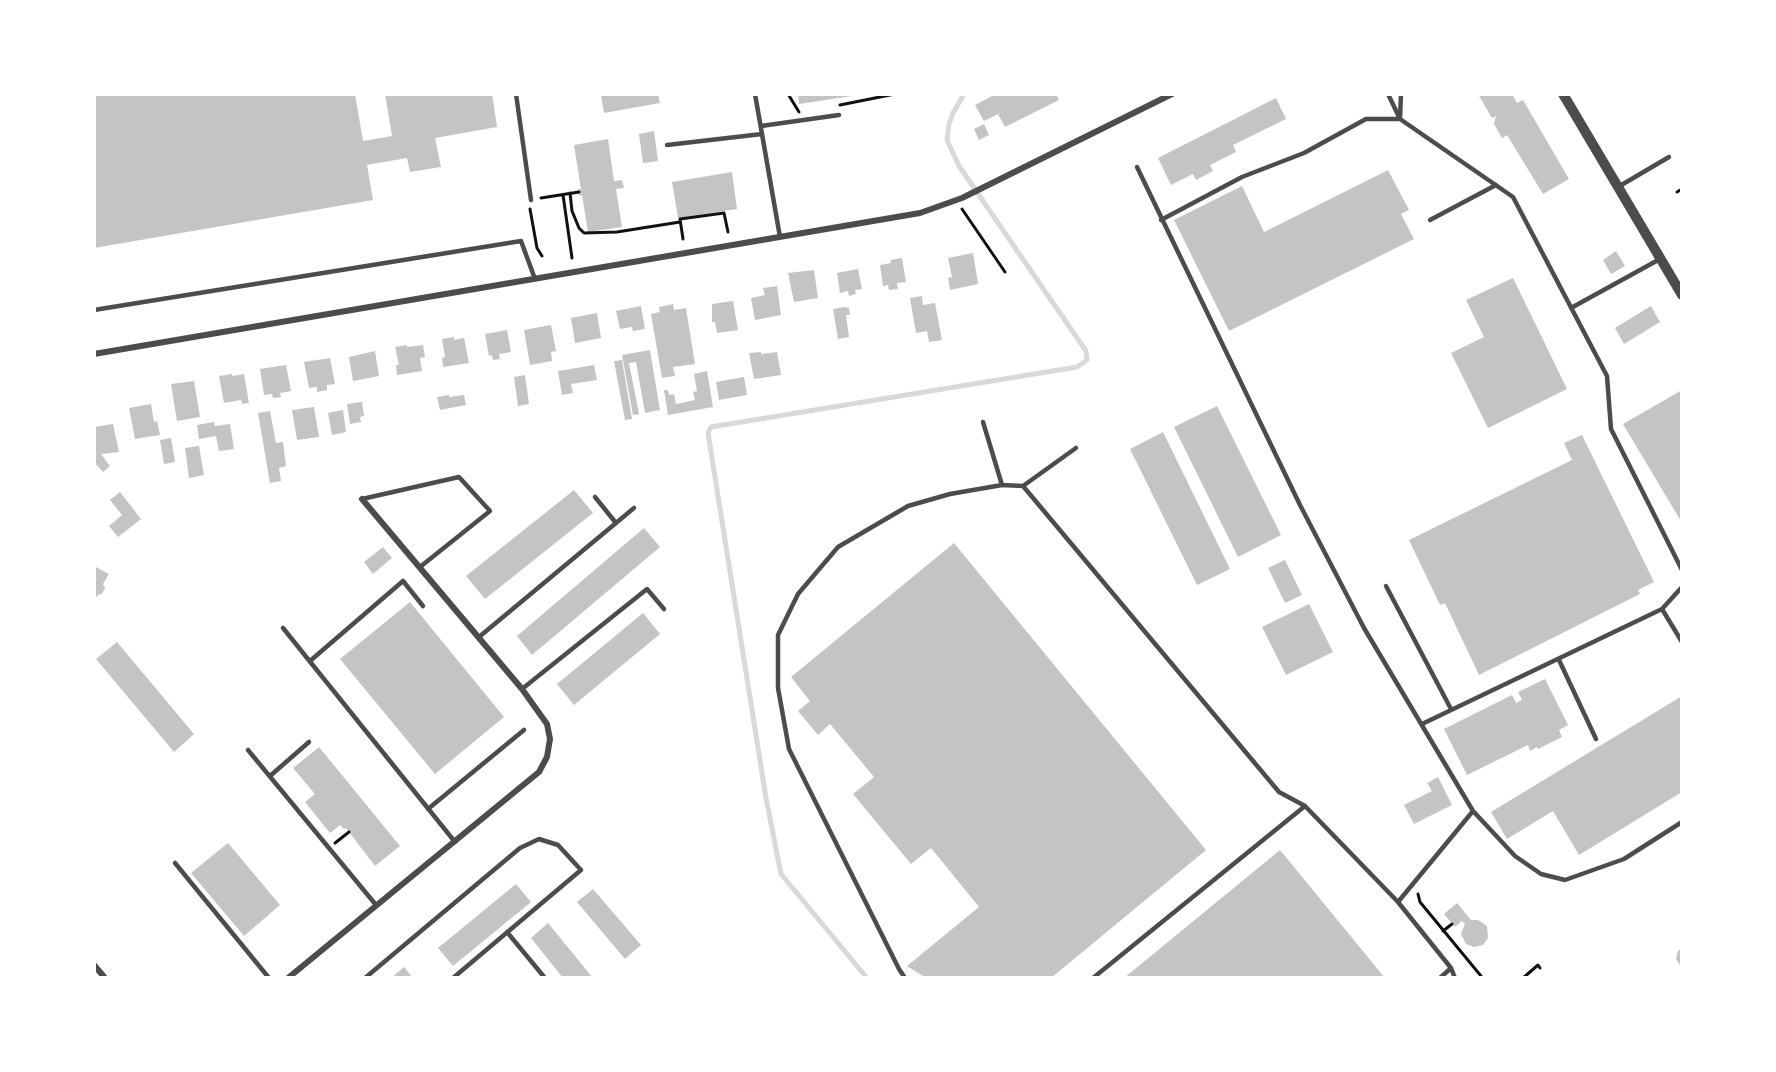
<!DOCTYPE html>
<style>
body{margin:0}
#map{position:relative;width:1776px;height:1072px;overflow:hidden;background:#fff;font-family:Ubuntu,sans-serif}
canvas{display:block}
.frame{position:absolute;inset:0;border:96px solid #fff;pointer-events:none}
</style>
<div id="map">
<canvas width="1776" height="1072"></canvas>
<div class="frame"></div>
</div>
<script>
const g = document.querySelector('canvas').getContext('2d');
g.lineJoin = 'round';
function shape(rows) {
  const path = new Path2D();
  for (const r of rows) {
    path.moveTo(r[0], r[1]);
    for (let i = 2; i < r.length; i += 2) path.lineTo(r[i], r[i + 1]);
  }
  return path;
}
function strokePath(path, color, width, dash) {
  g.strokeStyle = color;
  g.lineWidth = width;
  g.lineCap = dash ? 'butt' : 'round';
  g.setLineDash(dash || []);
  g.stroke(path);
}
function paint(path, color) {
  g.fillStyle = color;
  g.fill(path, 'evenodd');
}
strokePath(shape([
 [867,978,781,874,766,798,708,433,711,427,1077,367,1087,360,1086,351,959,166,947,140,949,124,953,113,964,94]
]), '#d9d9d9', 5);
paint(shape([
 [94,94,355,94,363,141,392,136,385,94,492,94,497,127,435,138,441,167,410,172,407,158,367,165,373,200,94,248],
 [611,94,658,94,660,103,604,113,601,96],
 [798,94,852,94,852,96,799,104],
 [996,94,1056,94,1059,100,1005,127,998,114,984,121,975,105],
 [1478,94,1512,94,1517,103,1523,100,1569,179,1543,194,1507,135,1502,138,1494,124,1496,116,1492,118],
 [1276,98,1286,119,1233,145,1236,152,1210,165,1213,171,1196,180,1193,174,1171,185,1158,158],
 [984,124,989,135,979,140,974,129],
 [654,131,658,161,643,163,639,134],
 [608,139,614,181,622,180,624,188,616,189,622,227,588,232,582,195,579,196,578,189,581,189,574,145],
 [1388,170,1409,210,1401,214,1414,239,1229,331,1174,220,1242,186,1264,232],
 [732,172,737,209,678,218,672,182],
 [1616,251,1625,266,1611,274,1603,260],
 [973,253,978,284,950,290,948,278,952,277,948,258],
 [902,258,906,282,897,283,898,289,889,290,888,285,883,286,880,265,891,263,890,260],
 [858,269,862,289,855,290,856,294,849,296,848,291,840,293,837,273],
 [814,270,818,298,794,302,788,273],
 [1513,278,1567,389,1488,428,1451,353,1484,337,1466,300],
 [777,286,781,315,755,320,751,298,765,295,763,288],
 [922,296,923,305,935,303,942,340,929,342,927,331,916,333,910,298],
 [733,301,738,330,717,333,715,322,712,322,712,304],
 [673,304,674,310,686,308,695,364,673,367,675,376,662,378,651,314,660,312,659,307],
 [641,306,645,329,633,331,632,327,620,329,616,311],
 [1651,306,1660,322,1624,344,1615,328],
 [845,307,849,308,850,315,846,315,849,337,838,339,833,309],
 [597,313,601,338,575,343,571,318],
 [551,325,556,351,551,352,552,361,530,365,524,330],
 [507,330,511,352,499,354,500,359,493,360,492,355,489,356,485,334],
 [454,337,454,340,464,338,469,363,443,367,442,358,445,357,442,339],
 [407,345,407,347,423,345,425,357,420,358,422,371,397,375,396,365,399,365,395,347],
 [650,350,660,410,645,413,636,362,629,363,639,414,633,415,622,355],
 [375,351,379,376,353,381,349,357],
 [761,352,761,354,777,352,781,375,754,379,749,353],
 [330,358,335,384,327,385,327,390,317,392,317,387,309,388,304,362],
 [622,360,632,419,625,420,614,361],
 [286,365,291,391,280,393,281,397,273,398,272,394,264,395,260,369],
 [594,365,597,380,571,384,573,393,562,395,558,371],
 [707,371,713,407,668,415,664,390,668,390,669,395,674,394,676,404,695,400,693,392,697,391,694,374],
 [232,374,232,376,244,374,249,403,242,404,241,400,224,403,219,376],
 [525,375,529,404,518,406,514,377],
 [744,377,747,395,719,400,716,382],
 [194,381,200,417,177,421,171,384],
 [1682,390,1682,523,1623,424],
 [449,395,449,397,464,395,466,405,440,410,437,397],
 [362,402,364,416,360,417,361,422,350,424,347,404],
 [151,404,154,422,157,421,160,435,135,439,129,408],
 [1217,406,1281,535,1238,557,1174,427],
 [314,407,319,437,297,440,292,410],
 [343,410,346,432,332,435,328,413],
 [270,411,276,443,283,442,286,466,279,468,281,481,270,483,258,413],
 [214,422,215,426,230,424,234,449,219,451,216,436,199,439,197,425],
 [113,424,119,452,101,454,110,466,103,472,94,462,94,427],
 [1163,432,1230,569,1197,585,1130,449],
 [1582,435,1654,582,1638,590,1640,594,1479,675,1445,603,1440,605,1409,540,1572,460,1564,443],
 [171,438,175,462,164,464,160,440],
 [199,446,204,475,189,478,185,448],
 [574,490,593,513,485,599,466,576],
 [120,492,141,519,118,537,109,526,122,515,110,500],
 [644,528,660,547,532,655,517,636],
 [954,543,1206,850,1051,978,926,978,907,966,979,907,931,848,911,864,853,794,874,777,830,724,818,735,798,711,810,701,791,677],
 [383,547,392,558,373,574,364,562],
 [1285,560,1302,595,1285,603,1268,568],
 [94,566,109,574,103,584,105,588,102,594,98,595,94,601],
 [410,602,504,717,435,774,340,659],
 [1309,604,1333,652,1286,675,1262,627],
 [643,613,660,634,574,705,557,684],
 [117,642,194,734,174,752,96,659],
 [1545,679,1568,725,1559,730,1562,737,1538,749,1537,747,1530,751,1528,745,1467,775,1444,729,1512,695,1516,703,1522,700,1518,692],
 [1682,696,1682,792,1579,855,1553,811,1507,839,1491,812],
 [319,747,400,846,375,866,346,828,344,829,340,825,330,833,305,802,315,794,293,768],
 [1438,777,1452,805,1414,824,1404,805,1432,791,1427,783],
 [228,843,280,905,244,936,191,873],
 [1280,850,1385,978,1124,978],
 [516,884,531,902,453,966,438,948],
 [593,889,641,945,625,959,577,902],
 [1457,903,1471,920,1478,920,1487,926,1488,938,1483,945,1474,947,1466,944,1461,934,1465,924,1462,921,1455,927,1444,914],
 [548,923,593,978,563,978,531,938],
 [1682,948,1682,968,1676,959,1678,951],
 [404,967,413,978,391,978]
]), '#c4c4c4');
strokePath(shape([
 [788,94,799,112],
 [840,105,895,94],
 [1677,192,1682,189],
 [570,193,572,211,579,228,584,233,617,232,680,222],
 [563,195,572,258],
 [541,198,579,192],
 [530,209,537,248,542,256],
 [962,209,1005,272],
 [683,239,680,219,724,213,728,232],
 [335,843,349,832],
 [1418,894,1420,902,1481,976,1480,978],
 [1443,931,1452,924],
 [1523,978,1538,965,1540,968]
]), '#111', 3);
strokePath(shape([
 [516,94,531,200],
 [755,94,780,237],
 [1388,94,1400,119,1513,197,1607,376,1611,429,1682,570],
 [761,126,839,115],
 [667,145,762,134],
 [1137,167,1300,505,1364,628,1473,811,1515,856,1541,874,1565,880,1624,859,1682,822],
 [1618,187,1669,157],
 [1161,220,1242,177,1304,153,1366,119,1400,119,1401,94],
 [1430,220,1496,185],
 [1571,308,1660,259],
 [94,310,521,241,535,279],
 [983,422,1002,485,1023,486,1279,792,1305,806,1398,902,1451,968,1455,978],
 [1023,486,1076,448],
 [595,497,616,523],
 [362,499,459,477,490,511,420,567],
 [1386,586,1451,709],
 [1662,609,1682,642],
 [283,628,455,842],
 [479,637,634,508],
 [1559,660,1596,739],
 [310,661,403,581,423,606],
 [522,689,647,589,664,609],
 [1422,724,1662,609,1682,587],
 [248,750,376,905],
 [270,776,309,742],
 [428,809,524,730],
 [175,863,269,978],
 [1398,902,1473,811],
 [507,932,545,978],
 [365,978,520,848,539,839,558,845,581,870,453,978],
 [905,978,899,969,789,749,778,688,778,635,798,594,838,547,908,506,950,494,1002,485],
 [1093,978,1305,806],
 [1440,978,1451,968]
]), '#4c4c4c', 4.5);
strokePath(shape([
 [94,354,920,213,962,198,1172,94],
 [94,965,105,978],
 [288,978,539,772,547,757,550,739,547,724,522,689,362,499]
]), '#4c4c4c', 6);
strokePath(shape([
 [1563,94,1682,295]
]), '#4c4c4c', 10);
</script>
